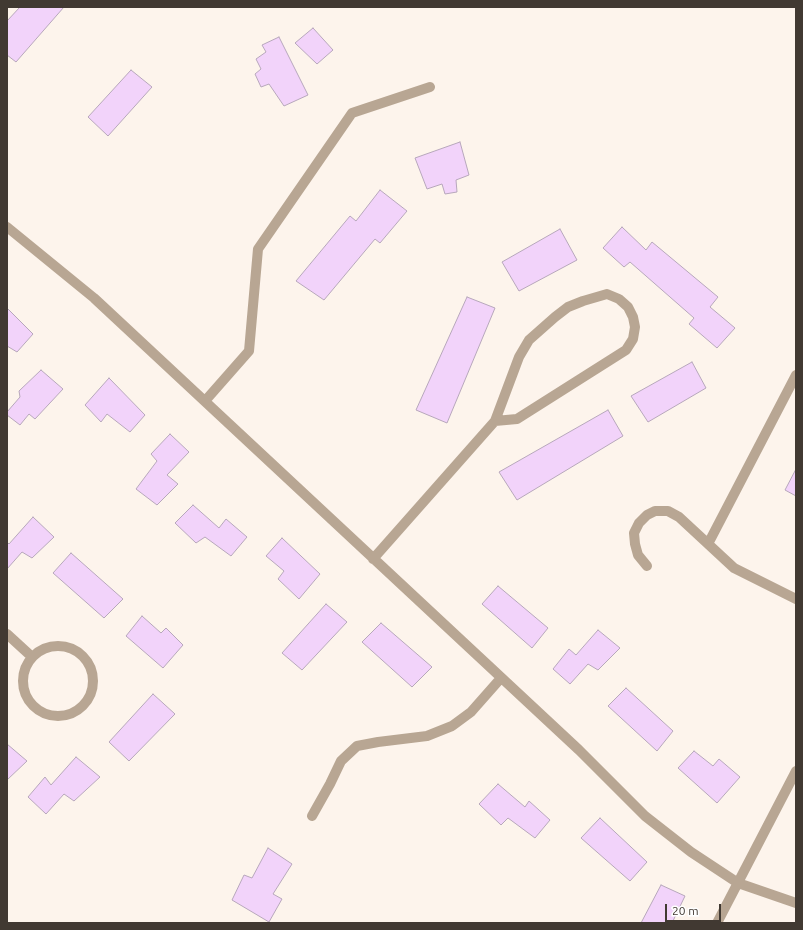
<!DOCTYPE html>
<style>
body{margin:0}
#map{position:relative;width:803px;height:930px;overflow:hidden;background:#fdf4ec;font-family:Ubuntu,sans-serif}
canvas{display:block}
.frame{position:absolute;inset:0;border:8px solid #413932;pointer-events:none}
.scale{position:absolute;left:665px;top:904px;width:56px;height:18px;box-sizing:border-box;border:2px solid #413932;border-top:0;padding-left:5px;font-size:12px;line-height:14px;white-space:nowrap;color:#413932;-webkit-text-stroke:3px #fff;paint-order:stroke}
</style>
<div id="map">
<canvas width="803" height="930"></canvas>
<div class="frame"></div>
<div class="scale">20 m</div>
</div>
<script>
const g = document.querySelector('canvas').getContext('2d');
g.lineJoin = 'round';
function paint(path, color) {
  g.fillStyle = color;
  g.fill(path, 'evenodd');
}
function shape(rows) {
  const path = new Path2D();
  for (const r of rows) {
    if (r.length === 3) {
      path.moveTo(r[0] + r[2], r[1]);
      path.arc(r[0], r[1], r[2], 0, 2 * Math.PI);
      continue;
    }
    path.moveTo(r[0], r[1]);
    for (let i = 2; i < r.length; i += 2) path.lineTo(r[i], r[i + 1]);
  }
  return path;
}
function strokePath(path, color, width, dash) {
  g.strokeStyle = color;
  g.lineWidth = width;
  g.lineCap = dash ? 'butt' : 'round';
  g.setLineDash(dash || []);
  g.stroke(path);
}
const building = shape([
 [20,7,64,7,16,62,7,55,7,21,20,7],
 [313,28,333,50,317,64,295,43,313,28],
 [279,37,308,95,284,106,269,84,261,87,255,74,261,69,256,59,266,52,262,45,279,37],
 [131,70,152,87,108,136,88,117,131,70],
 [460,142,469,175,456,180,457,192,445,194,442,184,427,189,415,158,460,142],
 [380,190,407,211,380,243,375,239,324,300,296,281,350,216,356,221,380,190],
 [622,227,646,250,652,242,718,297,710,307,735,328,717,348,689,324,694,318,630,262,624,267,603,248,622,227],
 [560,229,577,260,519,291,502,262,560,229],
 [467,297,495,308,447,423,416,410,467,297],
 [7,308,33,334,17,352,7,346,7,308],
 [692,362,706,388,648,422,631,396,692,362],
 [41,370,63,389,35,419,29,414,20,425,7,415,7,412,20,397,19,391,41,370],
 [109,378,145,415,130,432,107,414,101,422,85,405,109,378],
 [608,410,623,436,517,500,499,472,608,410],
 [170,434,189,452,167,475,178,484,157,505,136,489,157,461,151,454,170,434],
 [796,469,796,496,785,490,796,469],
 [193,505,219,528,226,519,247,537,231,556,205,537,196,543,175,523,193,505],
 [33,517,54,537,32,558,22,552,7,569,7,542,9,544,33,517],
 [282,538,320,574,299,599,278,579,284,571,266,556,282,538],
 [71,553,123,599,104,618,53,573,71,553],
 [498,586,548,628,532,648,482,604,498,586],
 [326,604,347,622,302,670,282,653,326,604],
 [142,616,161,633,166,628,183,645,163,668,126,636,142,616],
 [381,623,432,667,412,687,362,642,381,623],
 [598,630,620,648,598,670,588,664,570,684,553,669,569,649,576,655,598,630],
 [626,688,673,731,657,751,608,706,626,688],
 [153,694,175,714,129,761,109,742,153,694],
 [7,744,27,761,7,780,7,744],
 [694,751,713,766,719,759,740,777,717,803,678,768,694,751],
 [76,757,100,777,74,801,64,794,46,814,28,797,45,777,51,785,76,757],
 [498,784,525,807,529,801,550,820,535,838,508,818,501,825,479,804,498,784],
 [600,818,647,862,630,881,581,838,600,818],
 [268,848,292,864,273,894,282,899,269,922,232,900,244,875,252,878,268,848],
 [661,885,685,896,672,923,641,923,661,885]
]);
paint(building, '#f2d3fa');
strokePath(building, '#b7a7bb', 1);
strokePath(shape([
 [7,227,94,298,579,750,645,816,691,852,738,883,796,903],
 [205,401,249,351,258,249,352,113,430,87],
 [708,544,796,375],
 [373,559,495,421,517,419,626,350,633,339,635,327,633,317,628,307,619,299,607,294,583,301,568,307,555,317,529,340,519,357,495,421],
 [647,566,638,555,635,544,634,533,639,523,647,515,655,511,668,511,679,517,734,568,796,599],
 [7,634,31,656],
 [58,681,35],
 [312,816,330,784,341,761,357,746,378,742,427,736,452,726,471,712,501,678],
 [717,923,796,771]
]), '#b8a693', 10);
</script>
